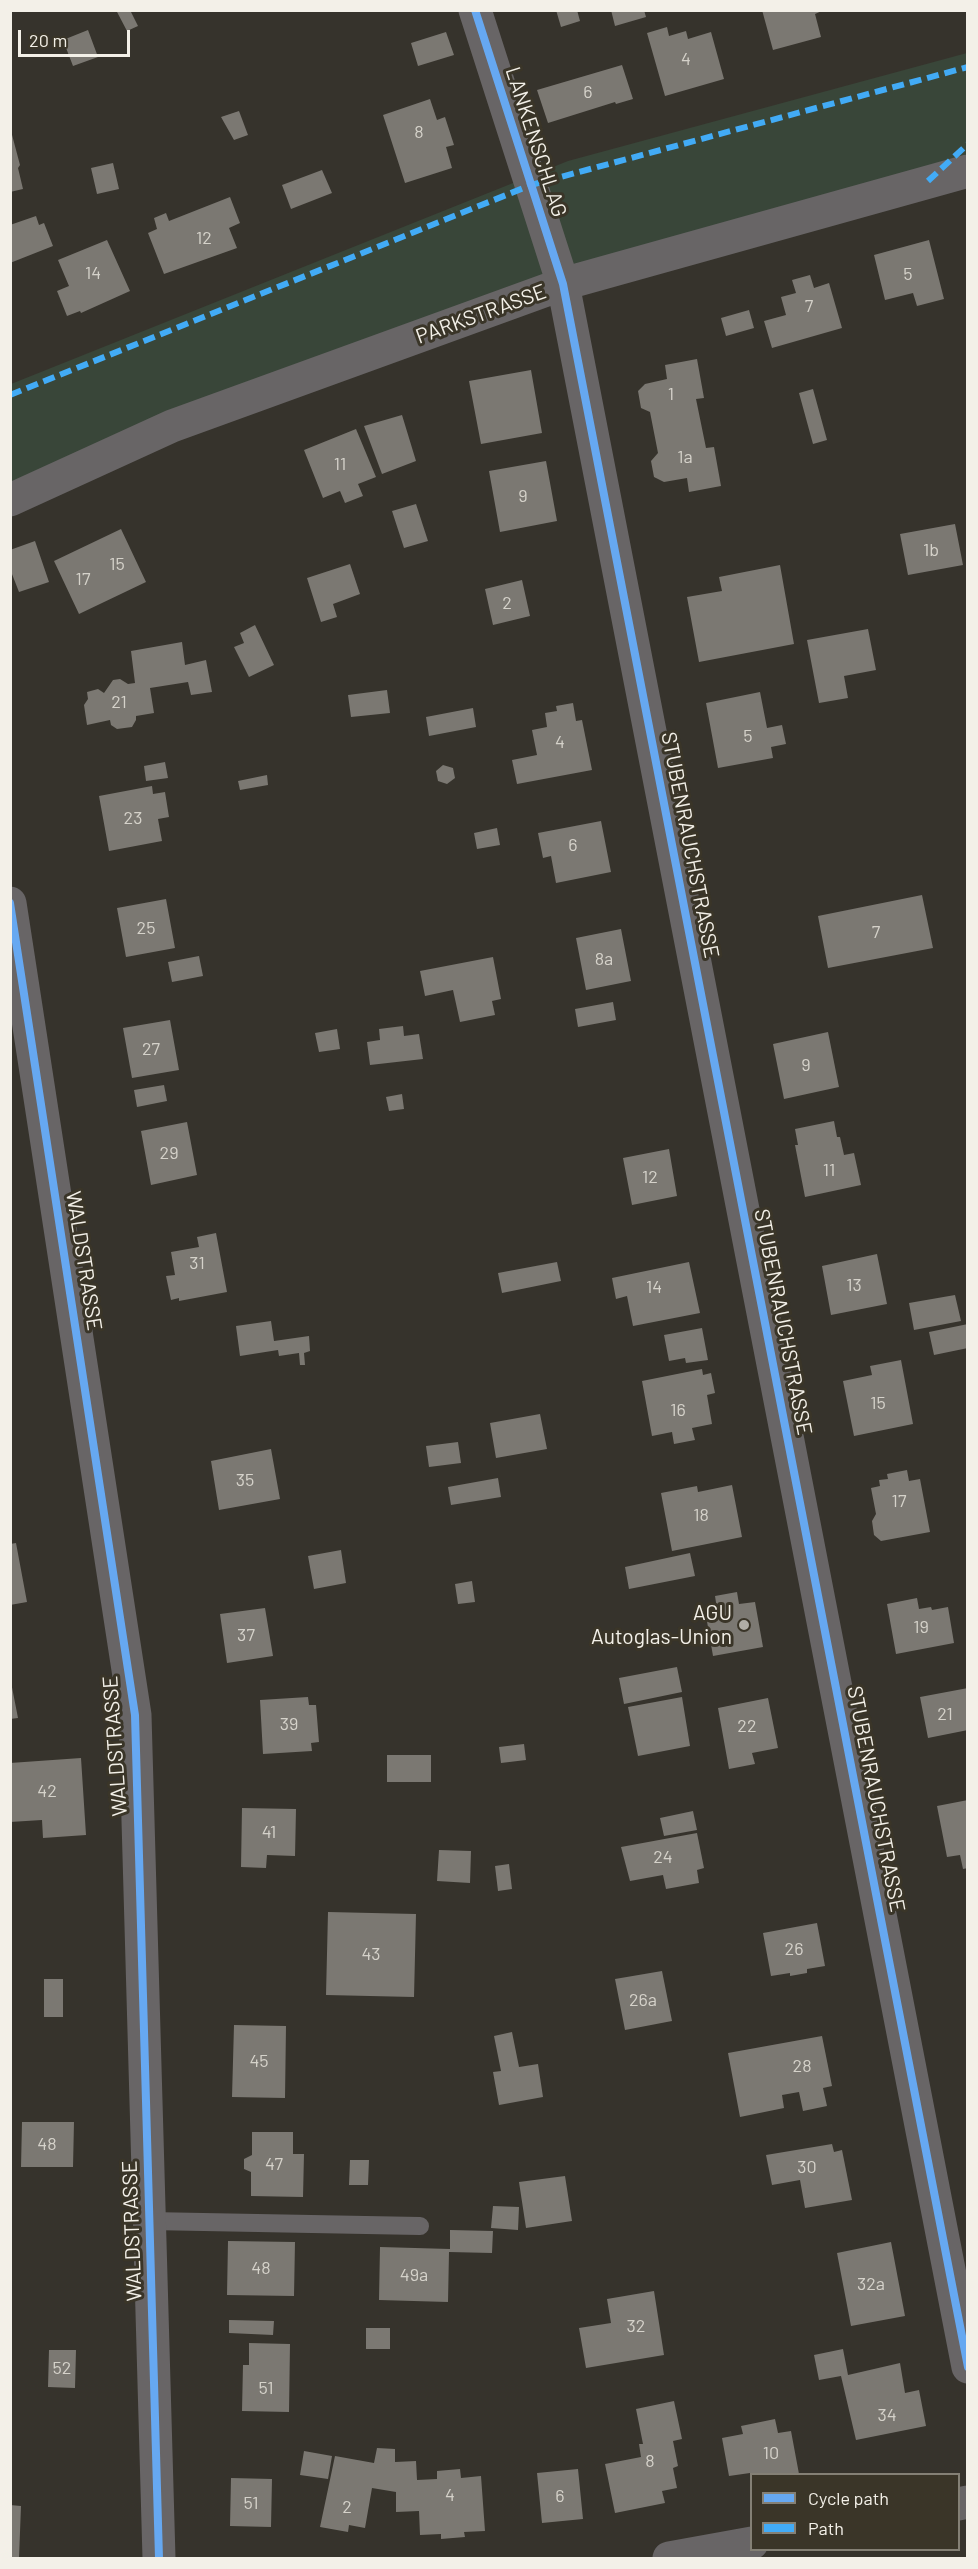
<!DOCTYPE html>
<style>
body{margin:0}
#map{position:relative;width:978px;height:2569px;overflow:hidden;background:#36332c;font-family:Barlow,sans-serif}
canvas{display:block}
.frame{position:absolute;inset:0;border:12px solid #f3f0e8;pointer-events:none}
.legend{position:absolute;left:750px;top:2473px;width:210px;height:78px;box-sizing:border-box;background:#3a3528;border:2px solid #848075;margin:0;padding:8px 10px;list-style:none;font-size:18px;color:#f3f0e8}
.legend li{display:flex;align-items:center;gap:12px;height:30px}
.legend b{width:30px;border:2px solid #848075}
.scale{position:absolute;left:18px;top:30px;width:112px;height:27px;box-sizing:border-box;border:3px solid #f3f0e8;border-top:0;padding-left:8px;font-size:18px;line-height:21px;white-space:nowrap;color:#f3f0e8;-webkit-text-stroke:4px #3a3528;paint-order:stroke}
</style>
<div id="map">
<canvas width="978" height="2569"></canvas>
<div class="frame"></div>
<ul class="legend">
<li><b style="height:8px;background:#66a8f1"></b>Cycle path</li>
<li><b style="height:8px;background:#42abf6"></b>Path</li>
</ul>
<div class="scale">20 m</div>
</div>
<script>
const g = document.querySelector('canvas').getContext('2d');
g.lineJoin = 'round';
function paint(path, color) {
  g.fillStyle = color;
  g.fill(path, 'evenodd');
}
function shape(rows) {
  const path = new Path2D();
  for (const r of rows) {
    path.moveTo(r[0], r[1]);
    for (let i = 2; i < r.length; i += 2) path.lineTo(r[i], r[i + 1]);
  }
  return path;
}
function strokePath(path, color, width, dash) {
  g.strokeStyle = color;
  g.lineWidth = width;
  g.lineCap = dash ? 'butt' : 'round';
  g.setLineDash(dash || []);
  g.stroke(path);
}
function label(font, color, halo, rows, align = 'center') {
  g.font = font + ' Barlow,sans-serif';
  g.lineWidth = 6;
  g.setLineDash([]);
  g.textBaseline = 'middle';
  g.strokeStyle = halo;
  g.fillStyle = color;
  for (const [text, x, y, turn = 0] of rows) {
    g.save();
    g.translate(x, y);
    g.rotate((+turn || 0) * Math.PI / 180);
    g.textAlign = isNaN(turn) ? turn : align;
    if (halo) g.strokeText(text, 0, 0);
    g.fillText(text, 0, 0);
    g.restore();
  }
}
paint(shape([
 [967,53,967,171,563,284,11,500,11,384,568,161]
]), '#394639');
paint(shape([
 [116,10,130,10,138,26,127,31],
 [556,10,577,10,580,21,561,27],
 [611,10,644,10,646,17,615,26],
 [762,10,824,10,815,14,821,37,773,50],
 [667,27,669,36,686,31,688,39,711,32,724,79,665,96,647,33],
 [88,30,98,57,73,66,63,40],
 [446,32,454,55,418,66,411,43],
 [622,65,633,99,616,104,615,102,548,123,537,90],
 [430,99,437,120,445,117,454,145,446,147,452,168,405,183,383,115],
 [239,111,248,135,234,140,221,117],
 [11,131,20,165,18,168,23,189,10,192],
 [113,163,119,189,97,194,91,168],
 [322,170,332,193,291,209,282,185],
 [230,197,240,223,229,228,237,248,164,274,148,233,157,229,154,218,166,213,169,221],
 [36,216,39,225,44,223,53,246,10,263,10,225],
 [107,240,130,291,81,313,80,311,67,316,57,291,69,286,58,260],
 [929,240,944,299,917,306,913,293,885,300,874,255],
 [810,275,814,288,829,283,842,328,772,348,764,321,786,315,781,297,796,293,792,280],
 [749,310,754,328,726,336,721,318],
 [697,359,704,398,696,399,706,448,714,447,721,486,689,492,687,478,664,482,654,477,651,461,658,453,650,412,641,408,638,391,645,384,667,379,665,365],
 [531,370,542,433,481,444,469,381],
 [813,389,827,440,813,444,799,393],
 [402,415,416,461,382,474,364,426],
 [356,429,376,477,358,484,363,496,345,503,340,491,323,498,304,450],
 [546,461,557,521,500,532,489,471],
 [416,504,428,541,404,548,392,511],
 [955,524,963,565,908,575,900,534],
 [121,529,146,582,79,614,54,561],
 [35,541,49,582,19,592,10,569,10,550],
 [350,564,360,594,333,604,337,617,321,622,307,578],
 [780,565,794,644,699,662,687,597,722,591,719,577],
 [522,580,530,616,493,625,485,589],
 [255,625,274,665,249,677,234,647,244,643,240,633],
 [868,629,876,670,844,676,848,698,819,703,807,640],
 [182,642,185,665,206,660,212,692,191,695,188,682,150,688,154,713,136,716,136,720,132,727,117,729,111,725,110,720,87,725,84,705,88,699,87,692,98,689,104,693,113,680,120,679,128,684,135,683,131,651],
 [387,690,390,713,351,717,348,695],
 [760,692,767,728,782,725,786,744,771,747,773,758,718,768,706,703],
 [573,703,576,721,582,720,592,770,517,784,512,760,537,755,532,730,547,727,545,713,557,711,556,706],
 [473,708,476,727,429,736,426,717],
 [165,762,168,778,146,781,144,766],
 [443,765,453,768,455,778,447,784,438,781,436,771],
 [267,775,268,785,240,790,238,781],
 [152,786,153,794,165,792,169,817,158,819,162,841,109,851,99,796],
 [601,821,611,872,556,883,551,856,543,858,538,833],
 [497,828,500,845,477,849,474,833],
 [922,895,933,948,828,968,818,916],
 [166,899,175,948,126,957,117,908],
 [621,929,631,981,586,990,576,938],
 [199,956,203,976,172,982,168,962],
 [493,957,501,999,492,1001,495,1015,460,1022,453,990,425,996,420,971],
 [613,1002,616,1020,578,1027,575,1009],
 [170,1020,179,1070,132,1078,123,1028],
 [403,1026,404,1036,419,1034,423,1059,370,1065,367,1042,380,1040,379,1029],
 [337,1029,340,1049,319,1052,315,1033],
 [828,1032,839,1087,784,1099,773,1044],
 [164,1085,167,1101,137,1107,134,1090],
 [402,1094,404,1109,389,1111,386,1097],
 [834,1121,837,1137,840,1137,844,1155,854,1153,861,1185,805,1197,795,1145,798,1145,795,1129],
 [187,1122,197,1175,151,1185,141,1131],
 [669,1149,677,1196,632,1205,623,1158],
 [216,1233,227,1292,179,1301,179,1298,171,1300,166,1276,175,1275,171,1252,199,1247,197,1237],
 [877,1254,887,1304,831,1315,822,1266],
 [557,1262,561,1281,502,1293,498,1273],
 [689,1262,700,1313,633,1326,627,1296,616,1299,612,1278],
 [955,1295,961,1321,914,1330,909,1303],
 [271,1321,274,1341,309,1336,310,1351,304,1353,305,1365,300,1365,299,1353,279,1356,278,1350,240,1356,236,1326],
 [968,1324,968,1348,934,1355,929,1332],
 [702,1328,708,1360,686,1363,685,1358,669,1361,664,1335],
 [901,1360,913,1424,854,1436,843,1381,872,1375,870,1366],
 [702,1369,703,1375,711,1373,715,1393,707,1395,712,1424,692,1428,695,1440,674,1444,672,1432,652,1436,642,1381],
 [540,1414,547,1449,496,1458,490,1423],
 [458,1442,461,1463,429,1467,426,1446],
 [271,1449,280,1499,219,1510,211,1461],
 [907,1470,909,1481,920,1479,930,1532,881,1541,874,1535,872,1521,876,1514,871,1488,880,1486,879,1480,888,1479,887,1474],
 [498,1478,501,1497,451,1505,448,1487],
 [732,1485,742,1537,672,1551,661,1493,697,1486,698,1492],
 [16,1543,27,1602,10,1605,10,1544],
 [341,1550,346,1583,314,1589,308,1556],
 [690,1553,695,1576,629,1589,625,1567],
 [472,1581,475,1602,458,1604,455,1584],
 [737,1592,739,1604,755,1602,763,1647,713,1656,705,1610,717,1609,715,1596],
 [917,1598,919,1609,931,1607,932,1610,948,1607,954,1643,896,1654,887,1604],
 [265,1608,273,1656,227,1663,220,1614],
 [677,1667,682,1692,624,1704,619,1678],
 [10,1677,18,1718,10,1719],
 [968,1688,968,1730,928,1738,920,1697],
 [308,1697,309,1705,316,1705,319,1742,311,1743,312,1751,263,1754,260,1700],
 [682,1697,690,1746,638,1756,628,1707],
 [768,1698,778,1748,752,1753,755,1764,729,1769,718,1708],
 [524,1744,526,1760,501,1763,499,1747],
 [387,1755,431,1755,431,1782,387,1782],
 [81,1758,86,1835,43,1838,42,1820,10,1822,10,1763],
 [968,1800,968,1868,963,1869,960,1855,947,1857,937,1806],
 [242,1808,296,1809,295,1856,267,1855,266,1868,241,1867],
 [693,1811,697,1830,664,1836,660,1818],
 [697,1833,704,1868,697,1870,699,1883,666,1889,663,1875,630,1881,621,1847],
 [439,1850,471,1851,470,1883,437,1881],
 [509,1864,512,1889,498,1891,495,1866],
 [328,1912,416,1914,414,1997,326,1995],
 [817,1923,825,1966,807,1969,807,1973,790,1976,790,1973,771,1976,763,1933],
 [662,1971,672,2021,625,2030,615,1979],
 [44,1979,63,1979,63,2017,44,2017],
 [234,2025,286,2026,285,2098,232,2097],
 [512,2032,519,2067,538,2064,543,2097,499,2105,493,2072,501,2071,494,2036],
 [822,2036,832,2086,823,2088,827,2106,803,2111,799,2092,782,2095,784,2108,740,2117,728,2053],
 [22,2122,74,2122,73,2167,21,2167],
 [252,2132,293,2132,293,2154,304,2154,303,2197,251,2196,251,2172,244,2169,244,2159,252,2155],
 [832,2144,834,2152,842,2150,852,2200,805,2208,800,2180,772,2185,766,2155],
 [350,2160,369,2160,368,2185,349,2185],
 [565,2176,572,2221,526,2228,519,2182],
 [493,2206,519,2207,518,2230,491,2228],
 [450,2230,493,2231,492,2253,449,2252,448,2302,379,2300,380,2247,450,2249],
 [228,2241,295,2242,294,2296,227,2295],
 [891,2242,905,2316,851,2326,837,2253],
 [654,2291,664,2355,586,2368,579,2328,611,2323,607,2299],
 [229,2320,274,2321,273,2335,229,2333],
 [366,2328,390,2328,390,2349,366,2349],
 [249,2343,290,2344,289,2412,242,2411,243,2365,249,2365],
 [843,2349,848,2375,900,2363,905,2393,919,2390,926,2426,856,2440,841,2376,819,2380,814,2355],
 [49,2350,76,2350,75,2388,48,2387],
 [674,2401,682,2439,673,2441,678,2466,673,2468,677,2488,662,2491,665,2503,615,2513,605,2464,641,2457,639,2444,643,2444,636,2409],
 [775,2419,778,2433,791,2431,799,2474,750,2475,750,2473,729,2476,722,2438,743,2434,741,2426],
 [377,2448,395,2449,395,2462,416,2461,417,2480,437,2479,437,2471,460,2469,461,2478,481,2476,485,2531,464,2532,465,2537,441,2539,441,2534,420,2535,419,2511,396,2512,396,2492,372,2488,365,2528,349,2525,348,2532,320,2527,335,2456,374,2463],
 [304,2451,332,2456,328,2479,300,2475],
 [578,2469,583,2519,542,2523,537,2473],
 [231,2478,272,2479,271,2527,230,2526],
 [10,2505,21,2506,19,2558,10,2558]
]), '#7b7872');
strokePath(shape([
 [149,2221,420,2226]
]), '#686566', 18);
strokePath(shape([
 [475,10,563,284,968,2367],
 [10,500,172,426,563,284,968,171],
 [10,903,135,1715,159,2558],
 [958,2504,968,2502],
 [669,2558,752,2543]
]), '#686566', 33);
strokePath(shape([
 [928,181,968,144],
 [10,395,531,185,968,67]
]), '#42abf6', 6, [12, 6]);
strokePath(shape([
 [475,10,563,284,968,2367],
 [10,903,135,1715,159,2558]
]), '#66a8f1', 8);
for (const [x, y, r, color] of [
 [744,1625,6,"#b1aea6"]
]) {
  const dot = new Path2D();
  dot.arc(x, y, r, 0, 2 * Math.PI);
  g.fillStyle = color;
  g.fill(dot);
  strokePath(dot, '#3a3528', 2);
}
label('18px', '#d5d2ca', null, [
 ["4",686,59],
 ["6",588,92],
 ["8",419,132],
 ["12",204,238],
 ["14",93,273],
 ["5",908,274],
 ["7",809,306],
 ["1",671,394],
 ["1a",685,457],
 ["11",340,464],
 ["9",523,496],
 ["1b",931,550],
 ["15",117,564],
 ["17",83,579],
 ["2",507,603],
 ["21",119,702],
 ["5",748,736],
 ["4",560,742],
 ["23",133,818],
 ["6",573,845],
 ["25",146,928],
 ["7",876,932],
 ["8a",604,959],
 ["27",151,1049],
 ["9",806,1065],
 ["29",169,1153],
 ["11",829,1170],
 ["12",650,1177],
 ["31",197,1263],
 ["13",854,1285],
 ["14",654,1287],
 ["15",878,1403],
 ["16",678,1410],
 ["35",245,1480],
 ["17",899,1501],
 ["18",701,1515],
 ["19",921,1627],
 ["37",246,1635],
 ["21",945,1714],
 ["39",289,1724],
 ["22",747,1726],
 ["42",47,1791],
 ["41",269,1832],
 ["24",663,1857],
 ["26",794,1949],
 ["43",371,1954],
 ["26a",643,2000],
 ["45",259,2061],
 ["28",802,2066],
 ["48",47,2144],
 ["47",274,2164],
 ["30",807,2167],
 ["48",261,2268],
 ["49a",414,2275],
 ["32a",871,2284],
 ["32",636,2326],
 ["52",62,2368],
 ["51",266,2388],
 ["34",887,2415],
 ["10",771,2453],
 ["8",650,2461],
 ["4",450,2495],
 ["6",560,2496],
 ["51",251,2503],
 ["2",347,2507]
]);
label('21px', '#f3f0e8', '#3a3528', [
 ["LANKENSCHLAG",536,142,72],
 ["PARKSTRASSE",481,314,-20],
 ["STUBENRAUCHSTRASSE",690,845,79],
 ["WALDSTRASSE",84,1261,81],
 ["STUBENRAUCHSTRASSE",783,1322,79],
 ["WALDSTRASSE",115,1746,-94],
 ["STUBENRAUCHSTRASSE",876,1799,79],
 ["WALDSTRASSE",132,2231,-92]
]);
label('21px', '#f3f0e8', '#3a3528', [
 ["AGU",732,1613],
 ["Autoglas-Union",732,1637]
], 'right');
</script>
